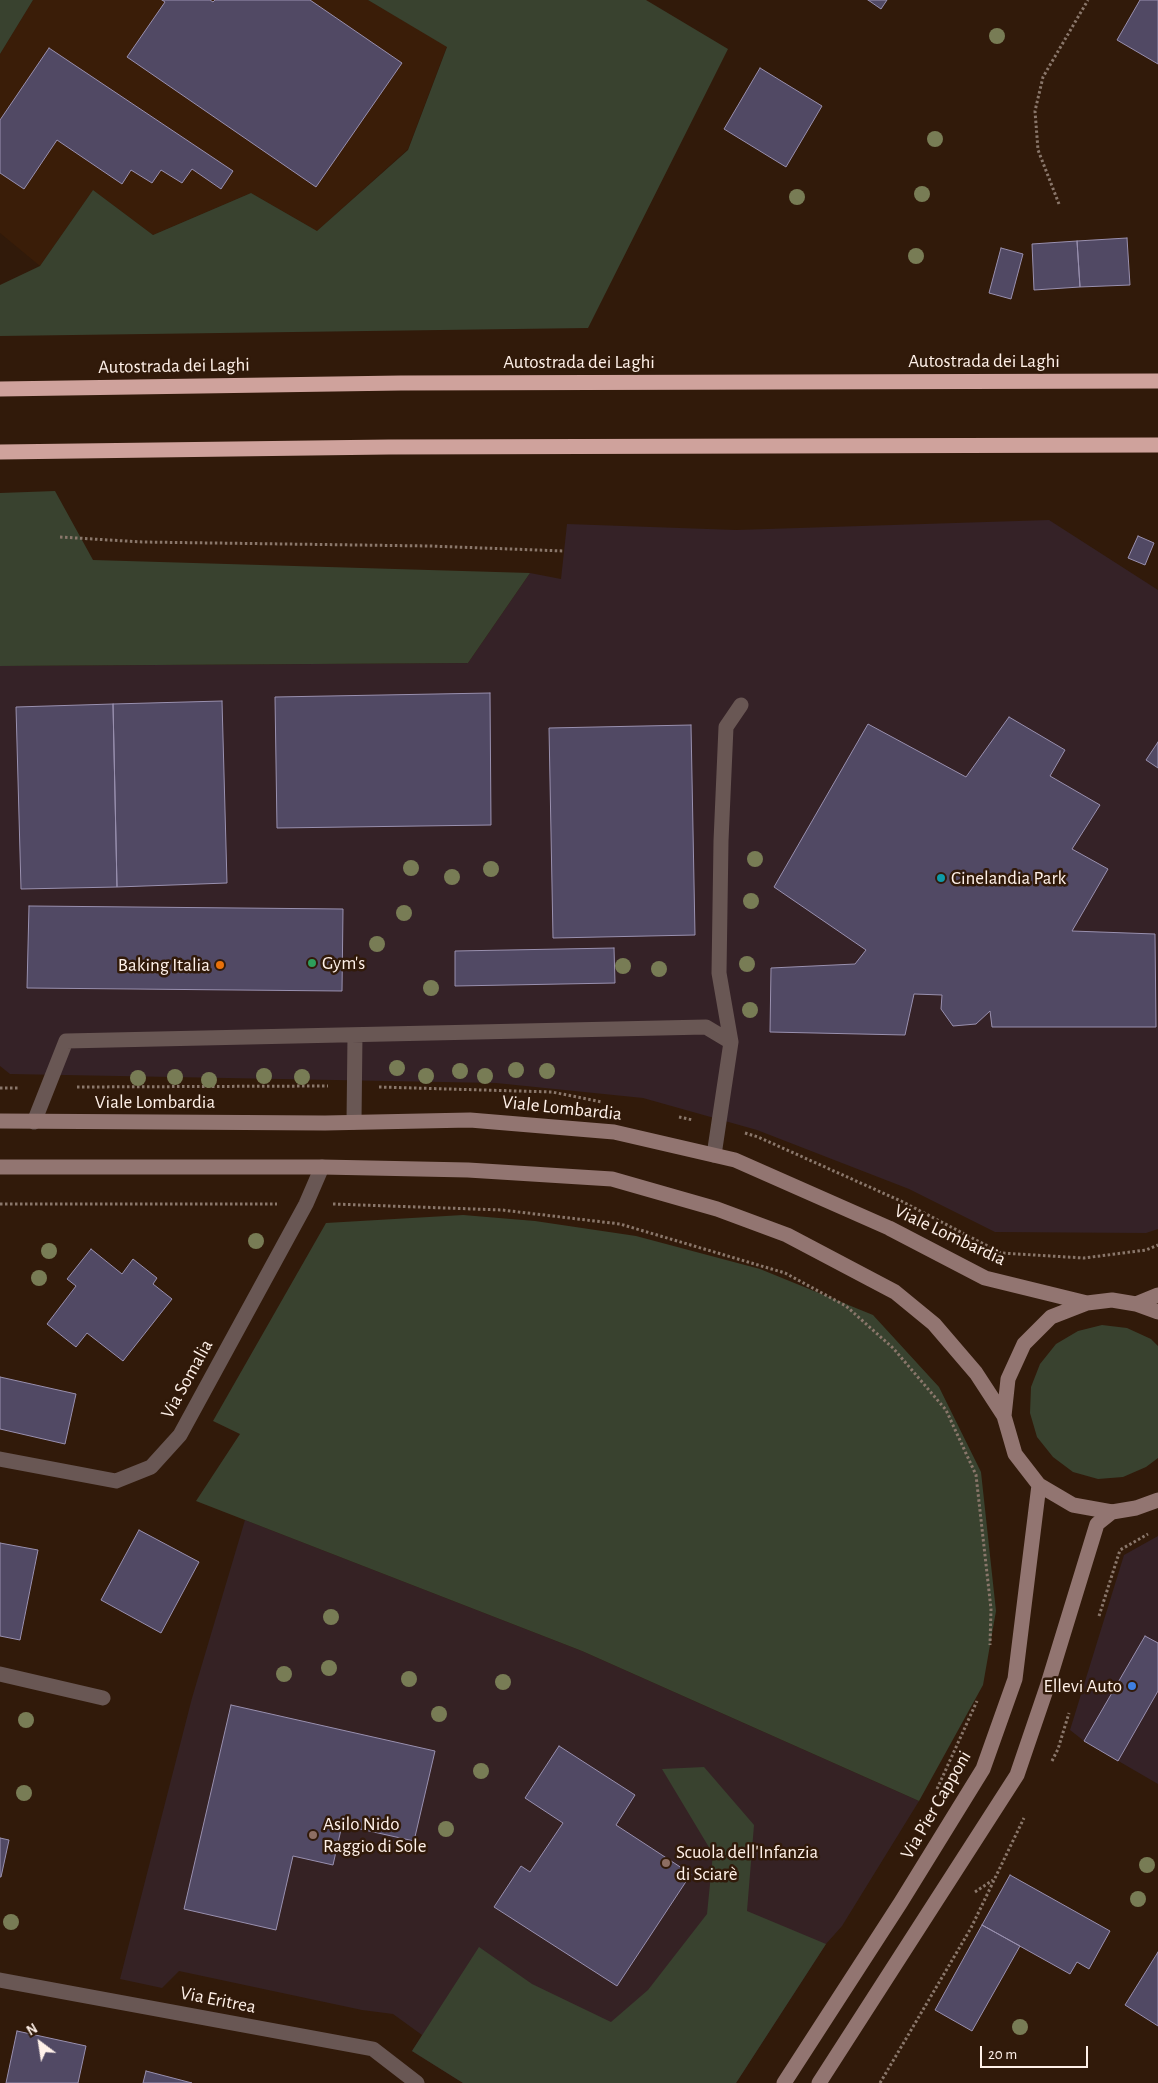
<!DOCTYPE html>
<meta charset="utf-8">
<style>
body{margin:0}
#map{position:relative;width:1158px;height:2083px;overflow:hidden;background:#311a0a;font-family:"Alegreya Sans",sans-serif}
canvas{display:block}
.north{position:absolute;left:15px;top:2018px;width:50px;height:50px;-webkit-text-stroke:4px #311a0a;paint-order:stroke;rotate:329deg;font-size:14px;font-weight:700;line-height:20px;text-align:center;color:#fff1e9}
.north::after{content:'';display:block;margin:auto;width:18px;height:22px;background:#fff1e9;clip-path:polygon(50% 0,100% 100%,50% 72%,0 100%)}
.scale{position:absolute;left:980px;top:2046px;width:108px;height:22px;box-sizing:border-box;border:2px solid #fff1e9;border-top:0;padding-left:6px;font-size:15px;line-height:18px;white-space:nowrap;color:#fff1e9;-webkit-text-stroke:4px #311a0a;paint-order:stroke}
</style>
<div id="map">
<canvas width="1158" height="2083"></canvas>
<div class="north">N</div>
<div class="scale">20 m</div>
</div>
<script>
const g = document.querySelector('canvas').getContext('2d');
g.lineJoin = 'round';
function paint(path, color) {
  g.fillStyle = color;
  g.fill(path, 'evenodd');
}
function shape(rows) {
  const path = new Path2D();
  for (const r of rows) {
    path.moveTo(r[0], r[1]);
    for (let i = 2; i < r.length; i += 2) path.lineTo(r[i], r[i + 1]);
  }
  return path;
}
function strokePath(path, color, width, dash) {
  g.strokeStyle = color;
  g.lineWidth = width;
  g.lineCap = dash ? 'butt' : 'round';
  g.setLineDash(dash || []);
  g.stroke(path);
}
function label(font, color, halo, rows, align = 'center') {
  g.font = font + ' "Alegreya Sans",sans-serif';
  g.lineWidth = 5;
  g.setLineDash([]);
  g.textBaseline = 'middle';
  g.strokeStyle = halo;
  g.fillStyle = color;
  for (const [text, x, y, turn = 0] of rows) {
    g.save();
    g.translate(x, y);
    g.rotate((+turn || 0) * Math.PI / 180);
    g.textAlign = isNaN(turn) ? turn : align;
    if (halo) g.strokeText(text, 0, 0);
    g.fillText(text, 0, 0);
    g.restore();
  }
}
paint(shape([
 [1049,520,1158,590,1158,1229,1146,1233,995,1232,909,1189,757,1130,643,1098,496,1083,10,1074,0,1066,0,666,468,663,530,573,561,579,567,524,736,530],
 [1158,1536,1158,1784,1084,1741,1070,1730,1124,1555]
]), '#352227');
paint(shape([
 [33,0,368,0,447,46,408,149,317,231,251,193,153,235,93,190,40,266,0,233,0,54]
]), '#3a1d08');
paint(shape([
 [245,1520,582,1651,919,1801,842,1926,826,1944,736,2083,463,2083,412,2051,422,2035,393,2014,362,2010,179,1971,162,1988,120,1979,192,1698]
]), '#352224');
paint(shape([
 [0,0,33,0,0,54],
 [368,0,646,0,728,49,588,328,0,336,0,285,40,266,93,190,153,235,251,193,317,231,408,150,447,47],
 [55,491,93,560,530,573,468,663,0,666,0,493],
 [463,1215,535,1221,636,1236,760,1269,873,1315,939,1387,981,1472,996,1611,983,1685,919,1801,582,1651,196,1501,240,1434,213,1421,326,1223],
 [1102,1325,1127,1328,1151,1339,1158,1346,1158,1458,1146,1467,1123,1477,1098,1479,1073,1472,1053,1457,1037,1437,1030,1413,1031,1387,1040,1364,1056,1344,1078,1331],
 [704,1767,754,1825,747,1911,826,1944,736,2083,463,2083,412,2051,479,1947,532,1984,611,2022,648,1990,707,1914,713,1854,662,1769]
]), '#39422f');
const building = shape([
 [162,0,210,0,213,2,215,0,310,0,402,63,316,187,127,57,165,2,162,0],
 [868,0,887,0,881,9,868,0],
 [1140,0,1158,0,1158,64,1117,40,1140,0],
 [49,48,233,171,221,189,192,169,182,183,161,170,152,183,131,170,122,184,57,140,24,189,0,173,0,120,49,48],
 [760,68,822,106,786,167,724,129,760,68],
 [1127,238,1130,285,1080,287,1077,241,1127,238],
 [1077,241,1080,287,1034,290,1032,244,1077,241],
 [1001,248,1023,254,1011,299,989,293,1001,248],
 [1138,536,1154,543,1145,565,1128,558,1138,536],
 [490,693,491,825,277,828,275,697,490,693],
 [222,701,227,883,117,887,113,704,222,701],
 [113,704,117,887,21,889,16,707,113,704],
 [1009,717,1065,750,1050,776,1100,805,1072,849,1108,869,1072,931,1155,934,1156,1027,992,1027,990,1011,976,1024,953,1026,941,1009,942,995,914,994,905,1035,770,1032,771,968,855,964,866,950,774,887,868,724,966,777,1009,717],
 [691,725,695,935,553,938,549,728,691,725],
 [1158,742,1158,768,1146,760,1158,742],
 [29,906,343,909,342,991,27,988,29,906],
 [614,948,615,983,455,986,455,951,614,948],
 [91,1249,122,1274,133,1259,157,1278,153,1284,172,1299,123,1361,87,1333,76,1347,47,1324,76,1286,67,1279,91,1249],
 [0,1377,76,1394,65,1444,0,1429,0,1377],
 [139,1530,199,1562,161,1633,101,1600,139,1530],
 [0,1543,38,1550,20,1640,0,1636,0,1543],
 [1145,1636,1158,1643,1158,1691,1118,1761,1084,1741,1145,1636],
 [231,1705,435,1751,414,1841,342,1825,333,1865,293,1856,276,1930,184,1909,231,1705],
 [559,1746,635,1795,616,1825,691,1874,617,1986,494,1907,521,1866,530,1872,563,1823,525,1798,559,1746],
 [0,1838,9,1840,1,1877,0,1877,0,1838],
 [1010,1875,1110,1931,1089,1969,1077,1962,1070,1974,982,1925,1010,1875],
 [982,1925,1020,1946,972,2031,935,2010,982,1925],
 [1158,1952,1158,2026,1125,2005,1158,1952],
 [17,2031,86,2046,78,2083,6,2083,17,2031],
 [146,2071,192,2083,143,2083,146,2071]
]);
paint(building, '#514964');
strokePath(building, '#9990af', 1);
strokePath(shape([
 [1059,204,1038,150,1035,111,1043,77,1088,0],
 [60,537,142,542,429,546,564,551],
 [77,1087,328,1086],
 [379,1087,552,1092,602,1102],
 [0,1088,20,1088],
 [679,1117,693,1120],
 [745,1133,758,1137,903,1202,1001,1253,1084,1258,1146,1250,1158,1245],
 [0,1204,277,1204],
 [333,1204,502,1210,620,1224,785,1273,846,1306,893,1348,946,1410,976,1475,991,1609,990,1645],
 [1099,1616,1120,1550,1148,1534],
 [1052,1761,1058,1749,1069,1713],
 [937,1789,977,1701],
 [975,1892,993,1880],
 [880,2083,971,1928,1024,1818]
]), '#8a776b', 3, [2.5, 2.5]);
strokePath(shape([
 [731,1042,719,973,721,841,726,727,741,705],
 [34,1122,66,1041,706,1027,731,1042,714,1155],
 [354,1122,355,1035],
 [0,1674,103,1698]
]), '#695754', 15);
strokePath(shape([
 [0,1459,116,1481,151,1467,180,1435,306,1204,322,1167],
 [0,1980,373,2049,417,2083]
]), '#695754', 15);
strokePath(shape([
 [0,1121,325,1123,470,1120,614,1132,735,1160,889,1228,985,1278,1087,1303],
 [0,1167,322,1167,468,1170,612,1179,717,1209,787,1235,895,1292,934,1324,976,1373,1004,1416],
 [1136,1304,1158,1295],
 [1158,1312,1136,1304,1112,1300,1087,1303,1051,1317,1024,1344,1008,1379,1004,1416,1015,1454,1039,1485,1073,1505,1112,1512,1136,1508,1158,1500],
 [784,2083,901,1902,983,1769,1015,1679,1039,1485],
 [819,2083,1017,1775,1047,1687,1097,1524,1112,1512]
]), '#927571', 15);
strokePath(shape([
 [0,389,401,383,1158,381],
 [0,452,389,447,1158,445]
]), '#cfa29c', 15);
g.fillStyle = '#787c55';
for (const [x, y] of [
 [997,36],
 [935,139],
 [922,194],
 [797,197],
 [916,256],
 [755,859],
 [411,868],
 [491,869],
 [452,877],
 [751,901],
 [404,913],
 [377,944],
 [747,964],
 [623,966],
 [659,969],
 [431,988],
 [750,1010],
 [397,1068],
 [516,1070],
 [460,1071],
 [547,1071],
 [264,1076],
 [426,1076],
 [485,1076],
 [175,1077],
 [302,1077],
 [138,1078],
 [209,1080],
 [256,1241],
 [49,1251],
 [39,1278],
 [331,1617],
 [329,1668],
 [284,1674],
 [409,1679],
 [503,1682],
 [439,1714],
 [26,1720],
 [481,1771],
 [24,1793],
 [446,1829],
 [1147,1865],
 [1138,1899],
 [11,1922],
 [1020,2027]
]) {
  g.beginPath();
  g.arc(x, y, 8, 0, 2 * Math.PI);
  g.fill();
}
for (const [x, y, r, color] of [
 [941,878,5,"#0f9aa8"],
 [312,963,5,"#2e9e5b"],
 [220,965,5,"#e8710a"],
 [1132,1686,5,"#3f7fe0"],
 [313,1835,5,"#8d6e63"],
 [666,1863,5,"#8d6e63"]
]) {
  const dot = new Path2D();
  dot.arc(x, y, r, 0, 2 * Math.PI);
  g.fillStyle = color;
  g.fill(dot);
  strokePath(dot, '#311a0a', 2);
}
label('19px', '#fff1e9', '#311a0a', [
 ["Autostrada dei Laghi",984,361],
 ["Autostrada dei Laghi",579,362],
 ["Autostrada dei Laghi",174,366,-1],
 ["Viale Lombardia",155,1102],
 ["Viale Lombardia",562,1108,6],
 ["Viale Lombardia",950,1235,25],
 ["Via Somalia",187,1379,-61],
 ["Via Pier Capponi",936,1805,-60],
 ["Via Eritrea",218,2000,11]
]);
label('19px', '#fff1e9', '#311a0a', [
 ["Cinelandia Park",951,878],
 ["Gym's",322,963],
 ["Baking Italia",210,965,"right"],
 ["Ellevi Auto",1122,1686,"right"],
 ["Asilo Nido",323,1824],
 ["Raggio di Sole",323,1846],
 ["Scuola dell'Infanzia",676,1852],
 ["di Sciarè",676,1874]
], 'left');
</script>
